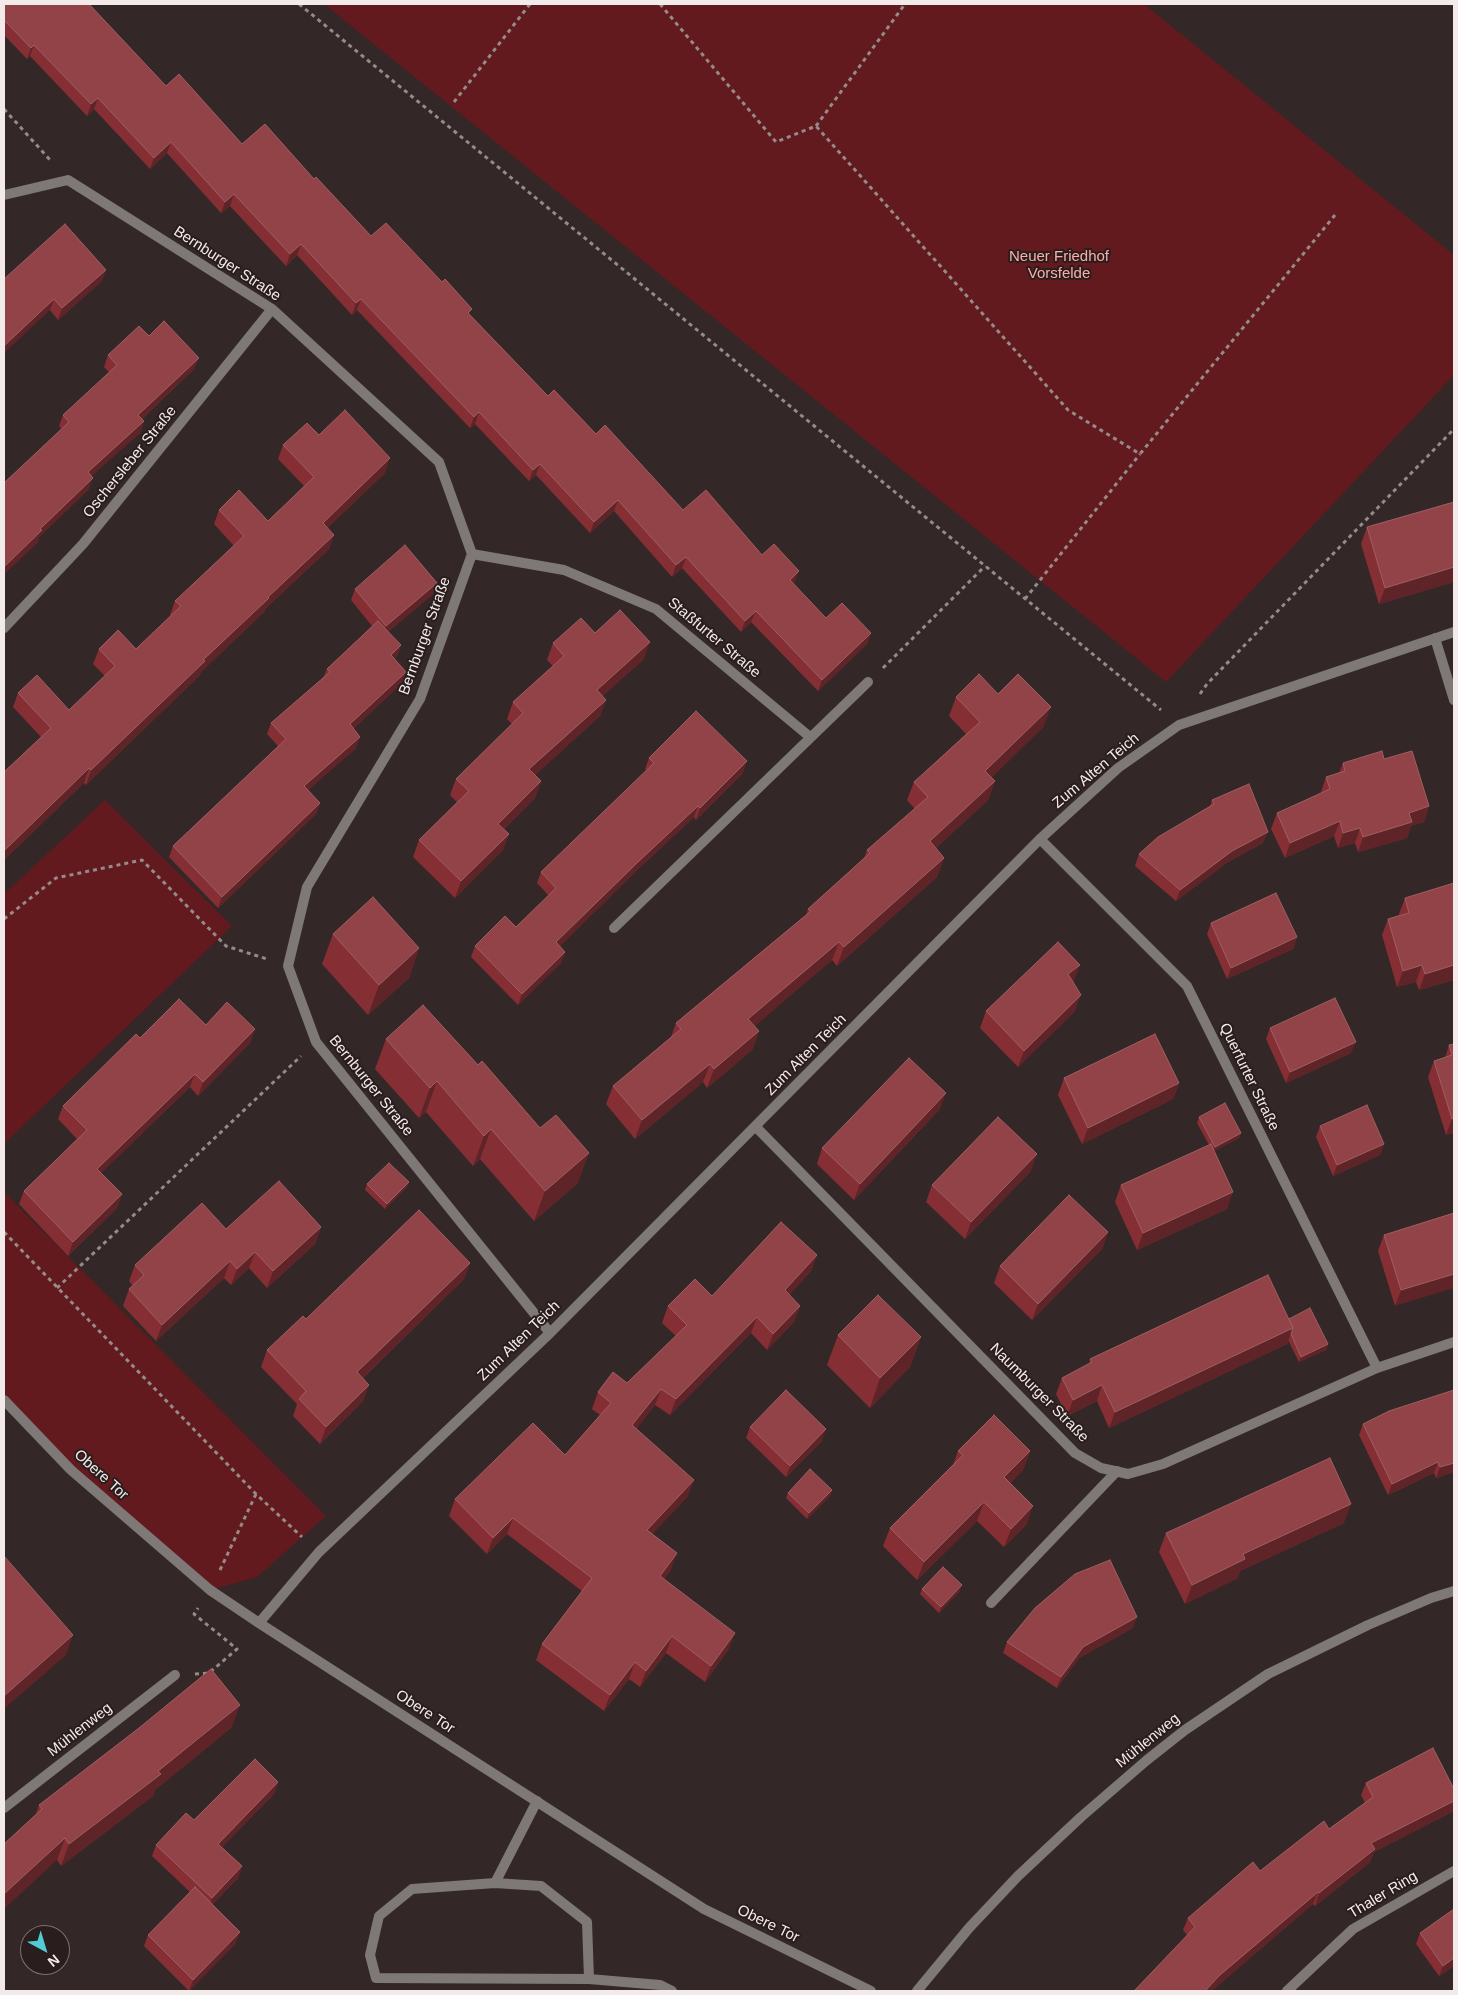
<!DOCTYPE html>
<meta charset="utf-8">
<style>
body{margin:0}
#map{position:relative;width:1458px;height:1995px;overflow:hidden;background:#332827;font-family:Arial,sans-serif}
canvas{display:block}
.frame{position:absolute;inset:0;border:5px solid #f3ebea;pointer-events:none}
.north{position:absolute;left:20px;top:1925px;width:50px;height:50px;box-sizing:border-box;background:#291e1d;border:1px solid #7a706f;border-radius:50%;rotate:141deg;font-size:14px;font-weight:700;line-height:20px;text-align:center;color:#f3ebea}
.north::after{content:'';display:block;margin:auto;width:18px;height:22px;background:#51ccd4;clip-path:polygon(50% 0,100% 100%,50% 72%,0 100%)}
</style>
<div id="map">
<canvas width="1458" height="1995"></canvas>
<div class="frame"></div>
<div class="north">N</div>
</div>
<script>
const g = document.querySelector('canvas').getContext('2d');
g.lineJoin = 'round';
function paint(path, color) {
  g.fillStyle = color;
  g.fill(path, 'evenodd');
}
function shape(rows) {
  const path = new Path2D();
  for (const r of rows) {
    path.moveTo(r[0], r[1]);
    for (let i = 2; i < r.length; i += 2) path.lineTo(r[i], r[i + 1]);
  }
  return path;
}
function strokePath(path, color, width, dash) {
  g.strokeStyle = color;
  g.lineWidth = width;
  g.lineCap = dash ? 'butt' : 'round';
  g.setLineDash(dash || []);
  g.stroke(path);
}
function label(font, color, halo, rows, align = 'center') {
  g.font = font + ' Arial,sans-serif';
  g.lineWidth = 4;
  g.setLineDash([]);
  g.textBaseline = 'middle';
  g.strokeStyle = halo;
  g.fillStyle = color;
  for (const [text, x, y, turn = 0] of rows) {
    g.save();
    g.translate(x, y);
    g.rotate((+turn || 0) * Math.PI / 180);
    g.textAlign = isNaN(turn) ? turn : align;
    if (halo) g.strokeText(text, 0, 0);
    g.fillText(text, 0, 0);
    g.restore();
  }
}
paint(shape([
 [324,4,1144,4,1454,255,1454,375,1166,682],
 [105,800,232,926,4,1144,4,894],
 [4,1192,326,1516,257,1577,210,1590,71,1470,4,1400]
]), '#631a1e');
strokePath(shape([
 [299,4,1161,710],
 [660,4,776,142,816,126,1068,410,1140,454,1335,215],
 [454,102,530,4],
 [4,109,51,161],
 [816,126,905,4],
 [1025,599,1140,454],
 [883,668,985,566],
 [1200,694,1207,684,1454,429],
 [4,919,56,878,142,860,226,946,267,959],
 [4,1232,256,1494,302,1537],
 [57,1288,301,1056],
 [220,1570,256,1494],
 [195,1674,209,1673,237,1649,194,1614,198,1608]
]), '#948b8a', 3, [4, 4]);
strokePath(shape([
 [991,1603,1117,1471],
 [495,1883,537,1801],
 [589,1979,587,1922,541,1886,495,1883,412,1889,379,1916,370,1955,376,1978,589,1979,660,1985,672,1991]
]), '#7e7877', 10);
strokePath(shape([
 [4,195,68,180,272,309,439,462,472,554,420,699,307,887,288,966,316,1042,550,1333],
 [472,554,564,570,656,609,810,737],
 [4,628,83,544,272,309],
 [1435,638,1454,700],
 [1040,839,1187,986,1377,1368],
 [614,928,868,682],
 [756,1127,1075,1453,1101,1468,1128,1474,1163,1464,1377,1368,1454,1342],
 [4,1400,71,1470,210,1590,259,1623,704,1909,871,1991],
 [259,1623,319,1552,550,1333,1040,839,1118,768,1179,725,1454,632],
 [4,1808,175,1675],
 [1287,1991,1353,1929,1454,1871]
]), '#7e7877', 10);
strokePath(shape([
 [917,1991,969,1928,1018,1876,1081,1817,1147,1760,1185,1730,1268,1674,1368,1625,1431,1598,1454,1591]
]), '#7e7877', 10);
paint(shape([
 [4,4,166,86,242,144,314,179,371,236,470,315,548,396,596,434,683,510,762,555,795,582,793,584,826,618,871,633,867,644,818,691,751,622,741,632,682,568,672,577,614,511,590,533,536,475,529,481,475,424,470,428,357,310,352,315,297,255,286,266,230,206,221,213,167,153,150,169,94,109,87,116,30,56,27,59,4,35],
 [4,279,102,281,58,320,50,310],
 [149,336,194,369,142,419,144,421,140,433,91,476,89,489,39,537,38,542,4,574,4,483,62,429,59,426,63,415,110,373,104,367,108,355],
 [319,435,385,473,327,528,334,535,329,549,265,609,264,612,201,672,199,676,86,785,84,783,4,860,4,772,41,737,13,707,18,693,69,710,105,676,93,664,99,649,136,649,171,616,170,615,175,601,234,546,214,524,219,510,268,521,304,486,278,459,283,445],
 [1454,502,1454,582,1379,604,1361,544,1367,527],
 [355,589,433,594,388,632,401,645,397,656,394,658,406,672,402,683,353,729,356,748,308,790,320,803,316,814,218,908,169,857,173,846,278,746,267,734,271,723,323,678,327,669,372,626,351,600],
 [595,633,644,659,602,696,606,700,600,716,535,775,541,781,535,798,504,829,509,834,503,850,455,898,413,857,419,840,457,802,450,795,456,779,512,724,507,719,513,702,553,666,547,660,553,643],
 [998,694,1044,726,991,778,995,781,988,800,936,848,944,858,937,877,837,966,832,960,754,1026,759,1031,752,1050,707,1088,703,1082,635,1139,606,1104,613,1086,671,1037,676,1023,806,915,808,909,864,858,867,850,915,809,907,800,914,782,966,734,949,716,956,697],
 [649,758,743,773,696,820,694,817,634,873,560,946,565,952,561,963,518,1005,471,957,475,946,516,927,549,896,537,883,541,872,647,770,645,769],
 [1384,759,1429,806,1424,822,1411,826,1407,838,1358,852,1355,843,1338,848,1334,836,1285,858,1271,829,1277,813,1321,793,1321,792,1326,777,1339,773,1343,763],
 [1212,800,1263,843,1228,862,1176,901,1135,866,1139,854,1210,806],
 [1454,883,1454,980,1419,990,1416,982,1397,987,1382,935,1388,919,1399,915,1399,914,1405,898],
 [1211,923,1297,937,1293,949,1227,979,1207,934],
 [333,934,419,948,409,978,368,1015,322,964],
 [1074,981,1075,1011,1018,1067,980,1028,986,1011],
 [1270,1028,1351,1053,1286,1083,1266,1039],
 [255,1029,250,1043,198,1096,190,1087,101,1173,122,1194,117,1208,68,1256,19,1204,24,1191,77,1139,58,1119,63,1106,140,1038],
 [386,1039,578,1183,534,1221,480,1159,473,1166,426,1112,419,1118,375,1069],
 [1454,1044,1454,1133,1446,1135,1428,1077,1434,1061,1445,1058,1449,1045],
 [1064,1078,1179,1083,1173,1099,1082,1144,1058,1095],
 [940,1109,854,1200,817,1164,822,1148],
 [1199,1117,1241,1133,1239,1138,1214,1151,1227,1209,1137,1250,1115,1202,1121,1185,1209,1145,1197,1123],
 [1320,1126,1384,1144,1380,1155,1333,1176,1316,1137],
 [1031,1171,965,1239,926,1202,932,1185],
 [409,1182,407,1187,385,1209,365,1190,367,1184],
 [1454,1213,1395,1306,1378,1251,1384,1235],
 [321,1227,315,1244,267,1288,249,1268,231,1285,224,1278,156,1341,123,1306,129,1289,133,1286,129,1281,135,1265,226,1229],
 [1108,1232,1102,1249,1032,1320,994,1283,1000,1266],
 [817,1255,811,1271,789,1295,800,1306,794,1322,767,1350,751,1333,670,1415,655,1405,636,1429,688,1496,652,1534,671,1570,664,1579,729,1649,705,1682,666,1653,640,1687,629,1679,604,1711,536,1660,542,1644,582,1591,507,1534,487,1554,449,1516,455,1499,565,1455,600,1415,592,1409,598,1392,627,1383,676,1336,662,1323,668,1306,712,1296],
 [470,1263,464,1279,363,1378,369,1385,363,1401,320,1444,293,1416,297,1404,261,1367,267,1350],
 [1289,1319,1328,1344,1326,1350,1299,1362,1288,1340,1287,1344,1109,1428,1097,1401,1067,1416,1056,1394,1062,1378,1089,1364,1090,1359],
 [838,1335,921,1337,910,1367,870,1408,827,1365],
 [1454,1390,1454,1472,1436,1478,1434,1473,1388,1495,1359,1435,1363,1424],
 [750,1427,822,1441,786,1477,746,1438],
 [958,1451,1030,1451,1023,1470,1010,1483,1027,1524,1004,1547,977,1521,917,1580,883,1546,890,1528,953,1465],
 [832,1490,830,1496,807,1519,786,1498,788,1493],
 [1344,1523,1240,1571,1238,1578,1185,1604,1159,1552,1166,1533],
 [922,1589,960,1591,939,1613,920,1594],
 [1133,1628,1079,1658,1057,1688,1003,1653,1007,1642],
 [232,1727,155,1790,153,1796,61,1866,57,1860,36,1814,39,1805],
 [278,1782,274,1794,222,1847,242,1866,238,1878,212,1905,236,1943,189,1991,144,1946,148,1935,190,1892,152,1856,156,1845,194,1820],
 [1366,1783,1454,1789,1454,1811,1374,1852,1370,1862,1315,1906,1313,1904,1215,1988,1187,1935,1183,1930,1188,1918,1260,1871,1329,1829,1365,1803,1361,1795],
 [1454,1909,1454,1966,1439,1976,1416,1944,1420,1933]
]), '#852f35');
paint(shape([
 [34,45,30,56,27,59,31,48],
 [98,98,94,109,87,116,91,104],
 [171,142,167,153,150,169,154,158],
 [234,194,230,206,221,213,225,202],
 [301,244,297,255,286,266,290,254],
 [106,270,102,281,58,320,62,308],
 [54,299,50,310,4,353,4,346],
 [361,299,357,310,352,315,356,303],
 [199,358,194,369,134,426,138,415],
 [479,412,475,424,470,428,474,417],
 [144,421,140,433,84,483,88,472],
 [390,458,385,473,317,537,323,523],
 [540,464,536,475,529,481,533,470],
 [93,478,89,489,39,537,38,542,4,574,4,567,40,529],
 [618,500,614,511,590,533,594,522],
 [334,535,329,549,265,609,264,612,201,672,199,676,86,785,91,770,268,597],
 [686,557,682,568,672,577,676,565],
 [1454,567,1454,582,1379,604,1385,588],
 [799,571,795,582,786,591,790,580],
 [437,583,433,594,382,637,386,626],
 [756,611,751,622,741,632,745,621],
 [871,633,867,644,818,691,822,680],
 [650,642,644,659,591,707,597,690],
 [401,645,397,656,386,666,391,655],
 [406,672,402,683,345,736,350,724],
 [606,700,600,716,523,786,529,769],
 [1051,707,1044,726,979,790,985,771],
 [360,737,356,748,300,797,304,786],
 [747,761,743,773,696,820,700,808],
 [89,768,84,783,4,860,4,851],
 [541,781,535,798,492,840,498,824],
 [995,781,988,800,923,860,930,841],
 [320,803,316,814,218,908,222,897],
 [698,806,694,817,634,873,552,954,556,942,638,862],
 [1429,806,1424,822,1411,826,1407,838,1358,852,1363,837,1409,813],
 [1340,821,1334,836,1285,858,1290,843],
 [1360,828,1355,843,1338,848,1343,833],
 [1268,832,1263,843,1228,862,1176,901,1180,890,1232,851],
 [509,834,503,850,455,898,461,881],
 [944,858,937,877,837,966,844,947],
 [1297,937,1293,949,1227,979,1231,968],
 [839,942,832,960,741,1038,748,1019],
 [419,948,409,978,368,1015,379,985],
 [565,952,561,963,518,1005,522,994],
 [1080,965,1074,981,1062,990,1068,974],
 [1422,965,1416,982,1397,987,1403,971],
 [1454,965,1454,980,1419,990,1425,974],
 [1081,995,1075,1011,1018,1067,1024,1051],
 [255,1029,250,1043,198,1096,203,1082],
 [759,1031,752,1050,707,1088,714,1069],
 [1356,1042,1351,1053,1286,1083,1290,1072],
 [710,1064,703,1082,635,1139,642,1120],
 [195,1074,190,1087,92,1182,97,1169],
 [437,1081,426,1112,419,1118,430,1088],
 [1179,1083,1173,1099,1082,1144,1088,1128],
 [946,1093,940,1109,854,1200,860,1184],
 [1454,1118,1454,1133,1446,1135,1452,1119],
 [491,1129,480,1159,473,1166,484,1136],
 [1241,1133,1239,1138,1213,1152,1215,1147],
 [1384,1144,1380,1155,1333,1176,1337,1165],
 [589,1153,578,1183,534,1221,545,1191],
 [1037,1154,1031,1171,965,1239,971,1222],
 [409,1182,407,1187,385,1209,387,1204],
 [1233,1192,1227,1209,1137,1250,1143,1233],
 [122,1194,117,1208,68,1256,73,1242],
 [321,1227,315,1244,267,1288,273,1271],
 [1108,1232,1102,1249,1032,1320,1038,1304],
 [255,1252,249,1268,231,1285,237,1269],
 [817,1255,811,1271,779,1306,785,1290],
 [230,1261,224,1278,156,1341,162,1325],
 [470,1263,464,1279,351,1389,357,1372],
 [1454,1274,1454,1288,1395,1306,1401,1290],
 [800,1306,794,1322,767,1350,773,1334],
 [757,1317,751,1333,670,1415,676,1399],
 [1293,1328,1287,1344,1109,1428,1115,1412],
 [921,1337,910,1367,870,1408,880,1378],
 [1328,1344,1326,1350,1299,1362,1301,1357],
 [369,1385,363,1401,320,1444,326,1427],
 [1102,1385,1097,1401,1067,1416,1073,1400],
 [661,1389,655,1405,626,1442,632,1425],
 [826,1429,822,1441,786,1477,790,1466],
 [1030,1451,1023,1470,997,1495,1004,1477],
 [1438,1462,1434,1473,1388,1495,1392,1484],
 [1454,1463,1454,1472,1436,1478,1440,1467],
 [694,1480,688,1496,641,1546,647,1530],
 [832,1490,830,1496,807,1519,809,1513],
 [984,1502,977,1521,917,1580,924,1562],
 [1351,1504,1344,1523,1240,1571,1238,1578,1185,1604,1192,1585,1243,1554],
 [1033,1506,1027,1524,1004,1547,1011,1529],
 [513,1518,507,1534,487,1554,493,1538],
 [677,1553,671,1570,654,1593,660,1576],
 [962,1585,960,1591,939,1613,941,1607],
 [1137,1617,1133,1628,1079,1658,1057,1688,1061,1677,1083,1647],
 [735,1633,729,1649,705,1682,711,1666],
 [73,1635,66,1655,4,1709,4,1696],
 [672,1636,666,1653,640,1687,646,1671],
 [635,1662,629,1679,604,1711,610,1695],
 [240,1705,232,1727,155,1790,153,1796,61,1866,69,1844],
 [278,1782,274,1794,214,1855,218,1844],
 [1454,1801,1454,1811,1374,1852,1370,1862,1315,1906,1319,1893,1371,1843],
 [65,1838,57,1860,4,1909,4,1894],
 [242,1866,238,1878,208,1909,212,1898],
 [1318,1892,1313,1904,1212,1991,1205,1991,1220,1975],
 [240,1932,236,1943,189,1991,193,1980],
 [1454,1958,1454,1966,1439,1976,1443,1966]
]), '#5f2427');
const building = shape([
 [4,4,89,4,166,86,179,74,242,144,265,124,314,179,316,177,371,236,386,223,442,282,445,279,472,309,468,313,548,396,554,390,596,434,605,425,683,510,706,490,762,555,774,544,799,571,790,580,826,618,842,603,871,633,822,680,756,611,745,621,686,557,676,565,618,500,594,522,540,464,533,470,479,412,474,417,361,299,356,303,301,244,290,254,234,194,225,202,171,142,154,158,98,98,91,104,34,45,31,48,4,20,4,4],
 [65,224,106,270,62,308,54,299,4,346,4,279,65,224],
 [164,321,199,358,138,415,144,421,88,472,93,478,40,529,42,530,4,567,4,483,69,422,63,415,117,365,108,355,139,326,149,336,164,321],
 [345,410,390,458,323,523,334,535,268,597,269,598,203,660,205,661,91,770,89,768,4,851,4,772,51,728,18,693,37,675,69,710,115,666,99,649,118,630,136,649,181,606,175,601,244,536,219,510,239,490,268,521,314,477,283,445,307,423,319,435,345,410],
 [1454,502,1454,567,1385,588,1367,527,1454,502],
 [405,545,437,583,386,626,355,589,405,545],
 [620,610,650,642,597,690,606,700,529,769,541,781,498,824,509,834,461,881,419,840,469,791,456,779,523,713,513,702,564,656,553,643,581,618,595,633,620,610],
 [378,621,401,645,391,655,406,672,350,724,360,737,304,786,320,803,222,897,173,846,286,739,271,723,330,672,327,669,378,621],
 [979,674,998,694,1018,674,1051,707,985,771,995,781,930,841,944,858,844,947,839,942,748,1019,759,1031,714,1069,710,1064,642,1120,613,1086,681,1029,676,1023,811,911,808,909,870,853,867,850,928,797,914,782,980,722,956,697,979,674],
 [696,711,747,761,700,808,698,806,638,862,556,942,565,952,522,994,475,946,505,916,516,927,556,888,541,872,654,763,649,758,696,711],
 [1382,751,1384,759,1412,751,1429,806,1409,813,1412,822,1363,837,1360,828,1343,833,1340,821,1290,843,1277,813,1330,789,1326,777,1345,771,1343,763,1382,751],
 [1249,784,1268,832,1232,851,1180,890,1139,854,1158,837,1214,804,1212,800,1249,784],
 [1454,883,1454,965,1425,974,1422,965,1403,971,1388,919,1409,913,1405,898,1454,883],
 [1276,893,1297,937,1231,968,1211,923,1276,893],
 [373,897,419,948,379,985,333,934,373,897],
 [1058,942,1080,965,1068,974,1081,995,1024,1051,986,1011,1058,942],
 [1335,998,1356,1042,1290,1072,1270,1028,1335,998],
 [179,999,206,1025,227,1002,255,1029,203,1082,195,1074,97,1169,122,1194,73,1242,24,1191,87,1130,63,1106,136,1034,140,1038,179,999],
 [423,1005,478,1065,482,1061,540,1128,556,1115,589,1153,545,1191,491,1129,484,1136,437,1081,430,1088,386,1039,423,1005],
 [1155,1034,1179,1083,1088,1128,1064,1078,1155,1034],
 [1454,1044,1454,1118,1452,1119,1434,1061,1452,1055,1449,1045,1454,1044],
 [909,1058,946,1093,860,1184,822,1148,909,1058],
 [1225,1103,1241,1133,1215,1147,1199,1117,1225,1103],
 [1367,1105,1384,1144,1337,1165,1320,1126,1367,1105],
 [998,1117,1037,1154,971,1222,932,1185,998,1117],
 [1211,1144,1233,1192,1143,1233,1121,1185,1211,1144],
 [389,1163,409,1182,387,1204,367,1184,389,1163],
 [279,1181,321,1227,273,1271,255,1252,237,1269,230,1261,162,1325,129,1289,144,1275,135,1265,202,1203,226,1229,279,1181],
 [1069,1195,1108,1232,1038,1304,1000,1266,1069,1195],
 [419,1210,470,1263,357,1372,369,1385,326,1427,299,1399,306,1391,267,1350,303,1316,306,1319,419,1210],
 [1454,1213,1454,1274,1401,1290,1384,1235,1454,1213],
 [781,1222,817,1255,785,1290,800,1306,773,1334,757,1317,676,1399,661,1389,632,1425,694,1480,647,1530,677,1553,660,1576,735,1633,711,1666,672,1636,646,1671,635,1662,610,1695,542,1644,592,1578,513,1518,493,1538,455,1499,533,1423,565,1455,611,1403,598,1392,613,1372,627,1383,687,1325,668,1306,695,1279,712,1296,781,1222],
 [1268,1275,1293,1328,1115,1412,1102,1385,1073,1400,1062,1378,1092,1362,1090,1359,1268,1275],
 [878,1295,921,1337,880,1378,838,1335,878,1295],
 [1310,1308,1328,1344,1301,1357,1291,1334,1293,1328,1289,1319,1310,1308],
 [786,1390,826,1429,790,1466,750,1427,786,1390],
 [1454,1390,1454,1463,1440,1467,1438,1462,1392,1484,1363,1424,1389,1411,1454,1390],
 [994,1415,1030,1451,1004,1477,1033,1506,1011,1529,984,1502,924,1562,890,1528,963,1455,958,1451,994,1415],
 [1330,1458,1351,1504,1243,1554,1245,1559,1192,1585,1166,1533,1330,1458],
 [810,1469,832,1490,809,1513,788,1493,810,1469],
 [4,1556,73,1635,4,1696,4,1556],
 [1110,1560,1137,1617,1083,1647,1061,1677,1007,1642,1035,1608,1075,1574,1110,1560],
 [943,1567,962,1585,941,1607,922,1589,943,1567],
 [211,1669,240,1705,158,1771,161,1774,69,1844,65,1838,4,1894,4,1844,42,1809,39,1805,139,1728,211,1669],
 [1433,1748,1454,1789,1454,1801,1371,1843,1375,1849,1319,1893,1318,1892,1220,1975,1205,1991,1134,1991,1195,1927,1188,1918,1253,1862,1260,1871,1324,1821,1329,1829,1373,1797,1366,1783,1433,1748],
 [255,1759,278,1782,218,1844,242,1866,212,1898,156,1845,186,1813,194,1820,255,1759],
 [195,1887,240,1932,193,1980,148,1935,195,1887],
 [1454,1909,1454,1958,1443,1966,1420,1933,1454,1909]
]);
paint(building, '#914348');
strokePath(building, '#a05e62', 1);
label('15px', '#fcadaa', '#291e1d', [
 ["Neuer Friedhof",1059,257],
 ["Vorsfelde",1059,274]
]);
label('15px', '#f3ebea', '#291e1d', [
 ["Bernburger Straße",227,264,33],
 ["Oschersleber Straße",130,462,-51],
 ["Bernburger Straße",425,636,-70],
 ["Staßfurter Straße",714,638,40],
 ["Zum Alten Teich",1096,771,-40],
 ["Zum Alten Teich",806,1055,-45],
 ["Querfurter Straße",1249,1077,64],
 ["Bernburger Straße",371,1086,51],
 ["Zum Alten Teich",519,1341,-44],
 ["Naumburger Straße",1039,1393,45],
 ["Obere Tor",101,1475,42],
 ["Obere Tor",425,1712,33],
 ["Mühlenweg",80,1730,-38],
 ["Mühlenweg",1148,1741,-39],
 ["Thaler Ring",1383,1895,-31],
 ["Obere Tor",768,1924,26]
]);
</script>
